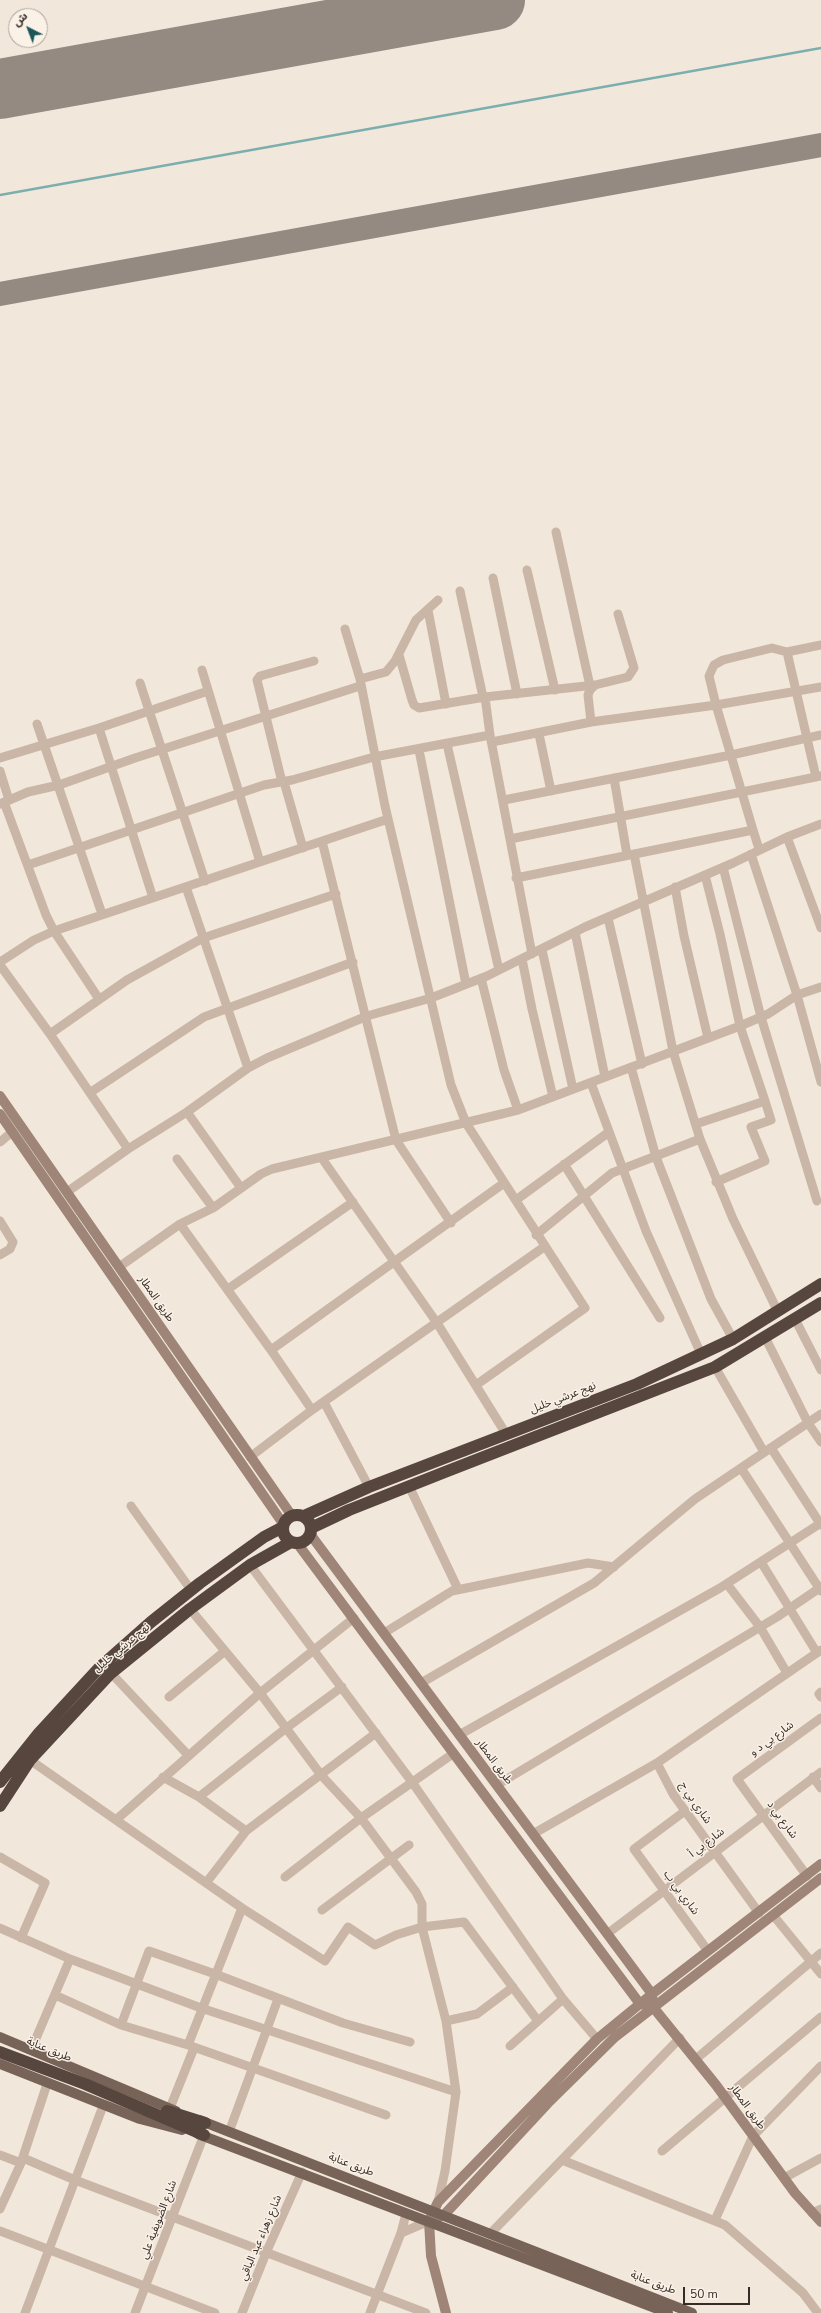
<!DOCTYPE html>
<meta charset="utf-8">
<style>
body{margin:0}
#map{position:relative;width:821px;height:2313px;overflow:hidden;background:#f2e7db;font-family:"Nunito Sans","Noto Sans Arabic",sans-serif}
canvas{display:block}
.north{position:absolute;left:8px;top:8px;width:40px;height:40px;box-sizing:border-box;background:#faf1e7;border:1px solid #aca29a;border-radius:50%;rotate:318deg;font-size:11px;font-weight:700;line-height:16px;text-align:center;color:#362c27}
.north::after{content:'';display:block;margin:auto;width:14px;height:18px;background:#1d5558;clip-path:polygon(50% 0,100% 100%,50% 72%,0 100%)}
.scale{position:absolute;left:683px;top:2287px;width:67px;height:18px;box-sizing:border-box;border:2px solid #362c27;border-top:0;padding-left:5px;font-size:12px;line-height:14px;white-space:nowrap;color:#362c27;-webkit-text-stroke:3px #faf1e7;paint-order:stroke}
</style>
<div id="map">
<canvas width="821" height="2313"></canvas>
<div class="north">ش</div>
<div class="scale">50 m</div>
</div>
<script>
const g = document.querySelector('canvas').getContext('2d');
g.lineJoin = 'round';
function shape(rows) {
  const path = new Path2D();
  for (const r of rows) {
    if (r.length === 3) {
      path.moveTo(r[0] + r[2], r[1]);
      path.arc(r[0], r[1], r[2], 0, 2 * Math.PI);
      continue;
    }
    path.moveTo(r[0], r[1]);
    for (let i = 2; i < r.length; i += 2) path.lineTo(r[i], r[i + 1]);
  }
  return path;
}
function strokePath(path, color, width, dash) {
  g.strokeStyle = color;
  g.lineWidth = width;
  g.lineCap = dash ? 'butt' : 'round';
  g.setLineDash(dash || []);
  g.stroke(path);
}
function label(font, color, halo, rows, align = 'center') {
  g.font = font + ' "Nunito Sans","Noto Sans Arabic",sans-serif';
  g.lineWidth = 3;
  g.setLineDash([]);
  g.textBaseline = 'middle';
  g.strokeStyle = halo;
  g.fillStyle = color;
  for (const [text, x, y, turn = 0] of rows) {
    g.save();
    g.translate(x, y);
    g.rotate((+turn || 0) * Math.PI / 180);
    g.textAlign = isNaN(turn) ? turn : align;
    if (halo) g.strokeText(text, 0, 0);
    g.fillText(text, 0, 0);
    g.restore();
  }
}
strokePath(shape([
 [0,195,821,48]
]), '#7aaeaf', 2.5);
strokePath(shape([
 [0,294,821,145]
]), '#948a81', 24);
strokePath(shape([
 [0,89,495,0]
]), '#948a81', 60);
strokePath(shape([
 [556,532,590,686],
 [527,570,555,690],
 [493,578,517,694],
 [460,591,483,697],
 [428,610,446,704],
 [345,629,360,679,385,806,451,1085,466,1123,585,1308,476,1385],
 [821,645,787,652,772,648,723,660,714,665,709,676,716,705,821,687],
 [787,652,816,777],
 [399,655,412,700,414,705,419,708,485,697,595,685],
 [202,670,260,862],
 [360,679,386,672,395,661,416,620,438,600],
 [140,683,205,881],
 [485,697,490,735],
 [591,722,588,695,590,690,595,685,628,677,634,668,618,614],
 [37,724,102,914],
 [99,728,153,898],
 [539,734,551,791],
 [492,742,591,722,716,705,753,830,516,878],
 [447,744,499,970],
 [419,750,466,984],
 [0,758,99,728,208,691],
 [0,771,9,800],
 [614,778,627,855],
 [282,782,257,680,260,676,314,661],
 [284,782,303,848],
 [504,800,731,755,821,735],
 [4,802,46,915,54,931,99,999],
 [0,804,28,792,59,785,135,758,360,686],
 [753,830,759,849],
 [787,837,821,928],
 [510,839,821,776],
 [322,841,396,1140,451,1223],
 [634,854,673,1051,700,1139,733,1219,778,1312],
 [751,854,797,995,821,1082],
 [28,865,264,785,292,780,374,757,490,735,532,954],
 [723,867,761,1017,817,1201],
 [186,887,248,1068],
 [675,887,684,936,708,1038],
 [608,918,642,1064],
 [575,932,605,1077],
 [542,950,573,1089],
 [522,959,532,1009,553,1097],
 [0,962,34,940,54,931,388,819],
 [0,965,50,1034,128,1149],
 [481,978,504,1070,518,1110],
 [50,1034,127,980,203,938,336,894],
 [631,1067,656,1157,711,1299,733,1339],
 [591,1083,646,1231,701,1354],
 [91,1092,204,1017,353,962],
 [187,1112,241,1188],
 [696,1124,765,1101,740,1026,720,934,705,875],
 [0,1142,12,1132],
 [321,1157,437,1323,506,1434],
 [177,1159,213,1208],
 [564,1164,660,1318],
 [716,1182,765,1161,751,1127,771,1120,765,1101],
 [67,1192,128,1149,187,1112,248,1068,267,1058,367,1016,431,998,487,976,585,927,733,863,787,837,821,824],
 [516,1200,609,1132],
 [0,1221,13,1242,10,1249,0,1255],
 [180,1224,271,1350,312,1410],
 [536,1235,612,1173,700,1139],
 [119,1267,180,1224,213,1208,261,1174,272,1169,518,1110,740,1026,768,1014,797,995,821,987],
 [228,1289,353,1202],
 [795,1319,821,1370],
 [765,1337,808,1423,821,1442],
 [271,1350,504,1183],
 [715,1367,764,1452],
 [324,1402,369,1487],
 [771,1448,821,1525],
 [250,1457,312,1410,544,1247],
 [741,1468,821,1591],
 [409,1486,458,1589],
 [131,1506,191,1590],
 [761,1562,817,1653],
 [250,1565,412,1782,563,1999,597,2039],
 [727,1584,760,1627,787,1673],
 [190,1609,260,1693,321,1775,361,1818,416,1892,422,1904,422,1927,446,2021,456,2092,445,2171,438,2202],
 [384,1633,452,1591,588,1563,614,1567],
 [111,1673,188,1755],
 [421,1683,594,1583,695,1499,821,1414],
 [821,1692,819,1694,821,1697],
 [169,1697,225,1651],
 [459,1735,720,1588,821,1523],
 [30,1760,242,1908,325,1961,348,1927,375,1945,396,1935,422,1927,464,1922,538,2021],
 [657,1763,673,1794,759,1913],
 [163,1777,199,1797,246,1831],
 [813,1777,821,1788],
 [497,1785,777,1617,821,1587],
 [199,1797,285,1729,342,1687],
 [685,1811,634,1849,708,1951],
 [117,1819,260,1693,354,1618],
 [533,1834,657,1763,821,1650],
 [0,1857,45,1883,21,1938],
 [807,1876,737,1779,821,1718],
 [285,1877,361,1818,454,1753],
 [206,1883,246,1831,376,1733],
 [322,1910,409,1845],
 [773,1915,821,1974],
 [0,1928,70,1959,201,2008,456,2092],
 [607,1934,821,1772],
 [55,1995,121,2025,188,2045,386,2115],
 [446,2021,477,2014,513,1987],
 [121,2025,149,1951,215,1974,343,2023,410,2042],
 [188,2045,242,1908],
 [510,2046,563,1999],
 [31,2050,70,1959],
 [696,2059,821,1953],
 [170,2108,194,2048],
 [229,2132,278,1999],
 [662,2151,821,2017],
 [0,2155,21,2163],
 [23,2158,75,2180,426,2313],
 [562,2160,725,2225,803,2293,818,2313],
 [784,2178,821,2158],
 [0,2209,21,2163,47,2084],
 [812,2213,821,2209],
 [406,2214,401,2233,429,2221],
 [715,2220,753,2136,821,2066],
 [0,2231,215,2313],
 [490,2234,680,2038],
 [25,2313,103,2106],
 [135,2313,204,2135],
 [242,2313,266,2253,302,2172],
 [370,2313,401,2233]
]), '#cab6a7', 9);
strokePath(shape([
 [0,1096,292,1516],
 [0,1114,284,1525],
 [297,1543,640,2004,653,2007,652,1994,313,1538,311,1532],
 [653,2007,716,2085,795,2193,821,2222],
 [436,2218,444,2215,548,2103,615,2037,821,1878],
 [446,2313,431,2256,429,2221,438,2202,597,2039,652,1994,821,1864]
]), '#9e8578', 10);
strokePath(shape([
 [0,2037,176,2111],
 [0,2064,140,2119,182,2130],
 [199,2120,692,2313],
 [198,2134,668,2313]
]), '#786358', 10);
strokePath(shape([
 [297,1529,14],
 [304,1516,369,1487,637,1384,733,1339,821,1284],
 [311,1528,349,1510,445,1472,715,1367,821,1303],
 [0,1782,39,1733,99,1668,151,1622,200,1583,264,1537,283,1527],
 [0,1806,30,1760,111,1673,190,1609,250,1565,291,1542],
 [0,2052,85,2084,204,2135],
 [167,2111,205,2123]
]), '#57463e', 12);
label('11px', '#362c27', '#faf1e7', [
 ["طريق المطار",156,1299,55],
 ["نهج عرشي خليل",563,1398,-21],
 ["نهج عرشي خليل",122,1648,-40],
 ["شارع بي د و",772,1739,-36],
 ["طريق المطار",494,1762,53],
 ["شاري بي ج",695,1803,56],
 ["شارع بي د",782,1820,54],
 ["شارع بي أ",707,1843,-37],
 ["شاري بي ب",681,1893,54],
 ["طريق عنابة",49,2050,22],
 ["طريق المطار",747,2107,54],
 ["طريق عنابة",351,2165,21],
 ["شارع الضويفية علي",159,2220,-69],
 ["شارع زهراء عبد الباقي",261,2238,-67],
 ["طريق عنابة",653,2283,21]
]);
</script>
